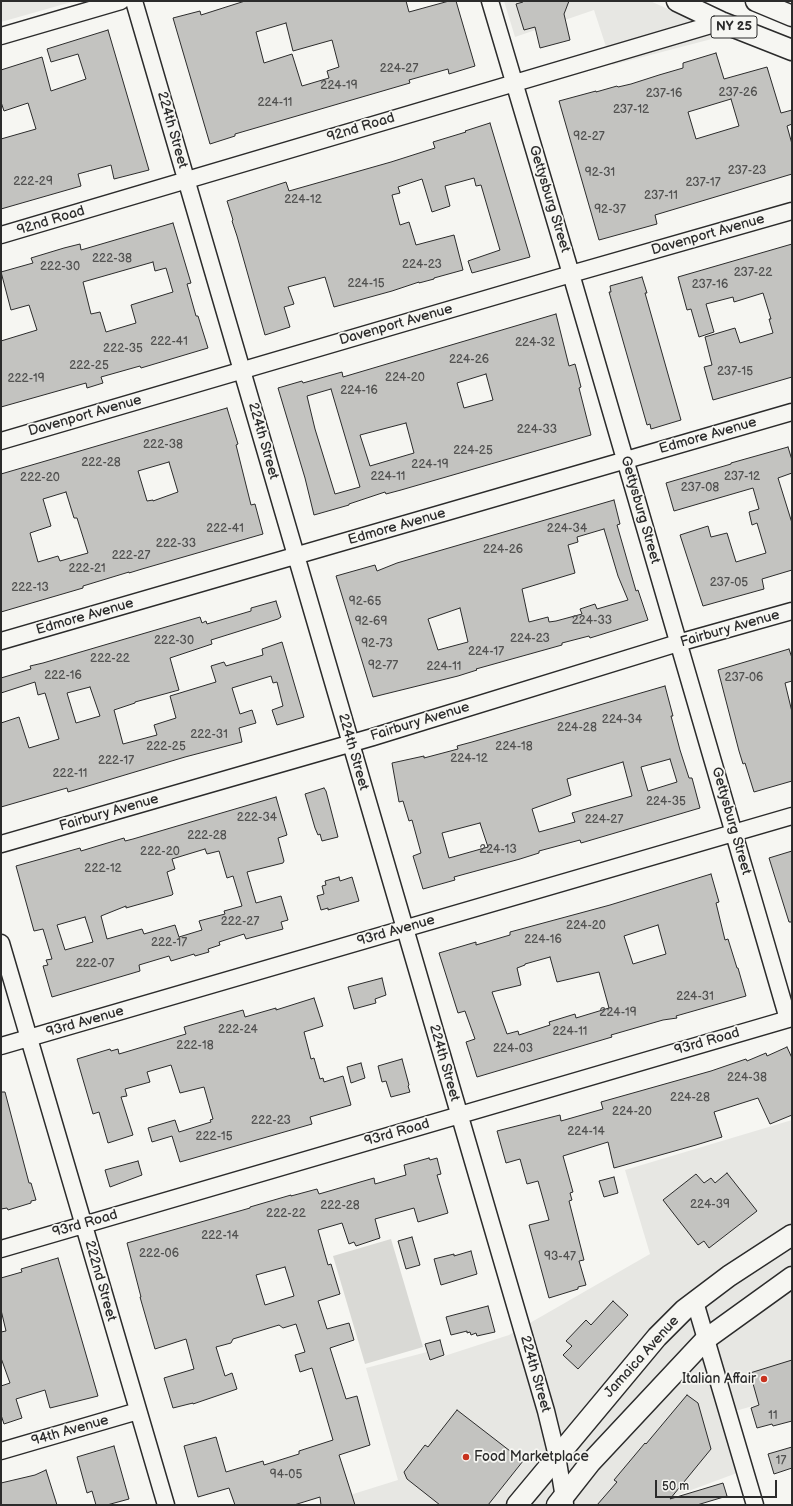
<!DOCTYPE html>
<style>
body{margin:0}
#map{position:relative;width:793px;height:1506px;overflow:hidden;background:#f6f6f2;font-family:"Balsamiq Sans",sans-serif}
canvas{display:block}
.frame{position:absolute;inset:0;border:2px solid #2b2b2b;pointer-events:none}
.scale{position:absolute;left:655px;top:1480px;width:122px;height:18px;box-sizing:border-box;border:2px solid #2b2b2b;border-top:0;padding-left:5px;font-size:12px;line-height:14px;white-space:nowrap;color:#2b2b2b;-webkit-text-stroke:3px #f6f6f2;paint-order:stroke}
</style>
<div id="map">
<canvas width="793" height="1506"></canvas>
<div class="frame"></div>
<div class="scale">50 m</div>
</div>
<script>
const g = document.querySelector('canvas').getContext('2d');
g.lineJoin = 'round';
function paint(path, color) {
  g.fillStyle = color;
  g.fill(path, 'evenodd');
}
function shape(rows) {
  const path = new Path2D();
  for (const r of rows) {
    path.moveTo(r[0], r[1]);
    for (let i = 2; i < r.length; i += 2) path.lineTo(r[i], r[i + 1]);
  }
  return path;
}
function strokePath(path, color, width, dash) {
  g.strokeStyle = color;
  g.lineWidth = width;
  g.lineCap = dash ? 'butt' : 'round';
  g.setLineDash(dash || []);
  g.stroke(path);
}
function label(font, color, halo, rows, align = 'center') {
  g.font = font + ' "Balsamiq Sans",sans-serif';
  g.lineWidth = 3.5;
  g.setLineDash([]);
  g.textBaseline = 'middle';
  g.strokeStyle = halo;
  g.fillStyle = color;
  for (const [text, x, y, turn = 0] of rows) {
    g.save();
    g.translate(x, y);
    g.rotate((+turn || 0) * Math.PI / 180);
    g.textAlign = isNaN(turn) ? turn : align;
    if (halo) g.strokeText(text, 0, 0);
    g.fillText(text, 0, 0);
    g.restore();
  }
}
paint(shape([
 [1,1,75,1,1,22],
 [504,1,650,1,727,35,612,65,594,10,515,37],
 [792,1120,792,1395,728,1413,745,1470,659,1502,659,1505,318,1505,398,1480,366,1368,427,1352,429,1361,509,1335,650,1254,625,1170]
]), '#e7e7e3');
paint(shape([
 [391,1239,423,1347,365,1364,333,1256]
]), '#d9d9d5');
const building = shape([
 [245,1,406,1,409,12,449,1,456,1,475,66,449,74,448,69,409,80,410,83,235,134,235,136,210,144,173,18,200,11,201,15,245,1],
 [286,23,293,51,332,40,339,67,327,71,329,78,302,86,292,54,264,63,256,32,286,23],
 [523,1,569,1,564,14,570,40,540,48,535,27,524,30,516,4,523,2,523,1],
 [108,30,149,170,114,179,111,165,78,174,81,186,1,209,1,139,36,129,28,103,4,111,1,102,1,70,42,57,51,91,86,79,78,54,51,62,47,49,108,30],
 [716,53,724,79,767,67,781,113,792,110,792,124,787,126,792,144,792,174,655,215,657,224,599,240,559,101,596,91,596,92,617,86,618,87,631,84,659,75,683,68,683,63,716,53],
 [731,99,739,126,696,139,688,112,731,99],
 [490,123,530,257,472,273,468,261,500,250,481,185,476,186,474,178,445,186,450,206,432,212,422,179,398,187,400,193,392,195,400,225,409,222,416,245,454,235,463,270,434,278,434,279,419,283,419,282,392,291,334,307,325,277,288,287,294,304,284,307,290,327,265,335,237,236,232,221,233,220,227,201,286,182,289,191,391,162,435,148,433,142,466,132,465,131,490,123],
 [173,223,191,283,187,284,196,316,198,316,208,348,141,368,140,366,101,377,103,383,87,388,86,383,1,407,1,341,37,330,29,305,11,310,1,272,33,263,31,258,64,248,80,244,81,250,173,223],
 [153,262,155,271,166,268,173,292,131,305,136,323,106,332,100,312,91,314,83,282,153,262],
 [792,244,792,377,713,400,704,367,712,365,705,337,735,328,740,343,773,333,769,319,771,319,763,293,734,302,733,297,706,304,714,332,699,337,691,309,687,310,678,277,792,244],
 [642,277,647,293,645,293,681,420,651,429,650,424,647,425,609,292,611,292,610,286,642,277],
 [556,314,569,366,575,364,578,375,581,387,579,388,591,435,401,490,386,494,385,492,349,504,349,505,314,515,305,478,278,388,302,381,303,383,342,372,343,377,556,314],
 [486,374,493,400,464,408,457,383,486,374],
 [331,389,360,487,335,494,315,429,307,396,331,389],
 [406,423,414,453,370,466,360,435,406,423],
 [227,408,238,444,236,445,251,505,255,504,263,534,142,569,129,573,129,572,83,586,83,588,1,612,1,474,227,408],
 [169,462,178,492,153,501,153,500,147,501,138,471,169,462],
 [66,492,74,518,77,518,88,553,60,561,58,556,38,562,30,533,51,526,43,499,66,492],
 [788,447,792,460,792,473,778,478,792,523,792,570,762,579,764,589,703,606,680,535,708,526,711,537,727,533,736,562,766,553,757,523,752,525,749,512,759,509,753,488,674,511,666,483,731,464,731,463,788,447],
 [614,500,620,524,617,525,636,591,638,590,648,620,590,638,589,636,562,643,562,645,476,669,477,670,458,676,373,697,336,576,375,565,377,571,397,563,614,500],
 [604,529,618,576,628,600,597,609,595,604,580,609,582,614,556,621,549,622,548,617,529,622,522,589,575,573,568,545,578,542,577,537,604,529],
 [460,608,468,642,438,650,428,619,460,608],
 [276,601,281,617,278,619,211,640,212,644,170,658,179,690,135,702,135,703,114,710,123,744,157,735,154,725,176,718,170,696,216,682,211,666,224,662,226,666,263,655,262,649,282,642,304,717,277,725,272,710,283,706,277,682,273,683,271,676,232,688,240,714,252,710,256,723,239,728,242,742,185,757,68,792,67,788,1,807,1,723,19,717,29,748,59,739,45,693,38,695,35,682,1,693,1,678,31,669,30,666,43,663,200,617,202,623,206,621,207,624,251,611,251,608,276,601],
 [90,687,100,716,76,723,67,693,90,687],
 [789,649,792,658,792,681,785,683,792,712,792,781,754,792,745,763,743,764,739,751,718,670,789,649],
 [665,686,673,716,671,716,680,750,689,778,692,778,700,808,581,843,580,840,539,851,539,853,520,859,454,877,455,880,423,889,413,856,421,853,412,820,409,821,403,801,399,802,392,763,424,756,424,758,458,749,457,746,472,742,665,686],
 [670,759,677,782,648,791,641,767,670,759],
 [623,762,632,796,572,813,575,822,539,832,532,809,571,795,567,779,623,762],
 [480,823,488,847,449,858,442,833,480,823],
 [324,788,326,791,338,837,322,841,320,834,318,835,315,828,305,794,324,788],
 [276,797,287,835,278,838,284,861,283,863,247,872,256,903,281,896,288,920,281,922,283,929,246,939,244,934,219,942,220,945,208,949,209,952,195,956,194,954,171,961,169,956,139,965,140,971,52,997,43,966,48,965,46,960,52,959,43,929,34,931,16,866,80,848,81,851,124,838,125,841,133,839,276,797],
 [205,849,207,854,219,851,227,878,233,876,242,906,224,911,225,914,199,921,202,930,179,937,175,925,144,934,142,929,107,939,101,916,126,906,126,908,172,895,173,894,167,872,175,869,172,859,205,849],
 [85,917,93,942,65,950,57,925,85,917],
 [792,851,792,922,789,922,769,858,792,851],
 [711,874,719,902,716,903,725,940,728,939,737,968,738,968,746,996,676,1016,677,1018,663,1020,611,1035,612,1037,477,1077,466,1042,475,1039,465,1011,458,1013,439,953,476,942,476,945,510,935,510,932,610,905,711,874],
 [658,925,666,954,633,964,624,936,658,925],
 [550,957,557,982,599,972,609,1008,576,1018,575,1014,549,1022,550,1025,519,1035,518,1031,507,1034,492,992,521,985,517,968,525,965,525,964,550,957],
 [339,877,340,881,352,877,359,901,328,910,328,908,321,910,317,896,324,894,322,886,326,885,325,881,339,877],
 [382,978,386,995,375,999,376,1003,354,1009,348,987,382,978],
 [314,998,323,1026,304,1032,311,1059,314,1058,320,1079,323,1078,324,1082,343,1076,351,1105,310,1117,312,1124,180,1162,172,1136,152,1142,148,1128,175,1120,179,1132,211,1122,210,1120,213,1119,204,1087,180,1093,171,1065,147,1072,150,1082,125,1089,127,1096,121,1097,133,1135,108,1143,99,1112,93,1114,77,1059,110,1049,111,1051,118,1049,119,1054,186,1034,184,1027,243,1010,245,1017,276,1008,276,1010,314,998],
 [787,1047,792,1058,792,1115,770,1124,758,1098,714,1112,722,1137,696,1145,614,1168,608,1142,563,1156,573,1192,570,1193,572,1200,569,1201,584,1260,579,1261,586,1285,578,1287,578,1289,549,1298,529,1225,549,1220,538,1181,527,1184,520,1159,506,1163,497,1131,560,1115,561,1121,603,1109,601,1102,711,1071,746,1059,747,1061,766,1053,767,1056,787,1047],
 [402,1059,409,1085,408,1086,410,1092,391,1097,386,1081,382,1082,378,1066,402,1059],
 [361,1063,365,1078,351,1083,347,1067,361,1063],
 [1,1092,5,1092,29,1183,31,1183,36,1200,31,1201,31,1203,8,1210,7,1208,1,1209,1,1092],
 [429,1158,430,1160,437,1158,441,1174,437,1175,448,1213,418,1222,414,1208,375,1219,380,1238,356,1246,354,1242,349,1244,342,1223,318,1230,328,1265,331,1264,340,1294,318,1301,327,1329,349,1323,354,1340,330,1348,346,1399,357,1396,370,1445,339,1455,355,1505,321,1505,320,1497,294,1505,235,1505,229,1488,198,1497,184,1446,216,1437,226,1472,263,1461,264,1465,299,1454,299,1451,333,1440,312,1368,300,1372,295,1355,305,1352,296,1324,283,1328,279,1325,233,1339,231,1343,216,1347,225,1376,232,1373,237,1389,193,1404,193,1403,173,1408,164,1378,194,1369,186,1339,155,1349,140,1297,141,1297,127,1243,250,1208,250,1207,291,1195,291,1196,317,1189,319,1194,374,1178,375,1184,406,1175,404,1165,429,1158],
 [285,1267,294,1296,265,1305,256,1275,285,1267],
 [138,1161,142,1175,110,1187,105,1170,138,1161],
 [727,1173,757,1211,709,1248,704,1241,698,1245,663,1200,696,1174,704,1183,711,1178,715,1183,727,1173],
 [614,1177,618,1193,604,1197,599,1181,614,1177],
 [412,1237,420,1265,406,1269,398,1241,412,1237],
 [471,1251,477,1274,441,1285,434,1259,454,1254,454,1256,471,1251],
 [58,1258,98,1396,50,1408,45,1390,16,1399,22,1418,4,1424,1,1415,1,1386,10,1383,1,1358,1,1332,6,1331,1,1310,1,1278,22,1272,21,1269,58,1258],
 [613,1301,628,1315,578,1369,563,1355,572,1346,566,1341,586,1320,591,1325,613,1301],
 [488,1306,495,1332,477,1336,476,1333,471,1335,470,1332,467,1333,467,1331,451,1335,446,1317,488,1306],
 [440,1340,444,1355,430,1360,425,1344,440,1340],
 [792,1360,792,1421,773,1426,772,1424,757,1428,751,1408,759,1405,750,1373,792,1360],
 [687,1395,698,1403,711,1449,670,1499,723,1483,727,1496,697,1505,597,1505,617,1482,614,1480,645,1443,646,1444,687,1395],
 [457,1410,523,1461,488,1505,440,1505,407,1479,404,1472,425,1445,428,1447,457,1410],
 [114,1446,129,1499,107,1505,96,1505,92,1491,87,1493,77,1457,114,1446],
 [792,1447,792,1468,774,1474,768,1454,792,1447],
 [46,1470,57,1505,1,1505,1,1483,35,1475,46,1470]
]);
paint(building, '#c3c3c0');
strokePath(building, '#2b2b2b', 1);
const minor = shape([
 [134,1,546,1411,557,1456,565,1504],
 [490,1,571,274,788,1019],
 [1,36,121,1],
 [1,235,721,22],
 [1,441,571,274,792,211],
 [1,641,792,412],
 [1,844,373,737,678,643,792,611],
 [1,943,166,1505],
 [1,1046,792,816],
 [1,1249,792,1018],
 [695,1302,755,1505],
 [1,1451,138,1411]
]);
const major = shape([
 [677,1,721,22,792,50],
 [756,1,792,16],
 [517,1505,657,1337,684,1310,729,1276,792,1235],
 [557,1505,590,1463,706,1339,792,1277]
]);
strokePath(minor, '#2b2b2b', 19);
strokePath(major, '#2b2b2b', 23);
strokePath(minor, '#f6f6f2', 16);
strokePath(major, '#f6f6f2', 20);
for (const [x, y, r, color] of [
 [764,1379,4,"#c8321e"],
 [466,1457,4,"#c8321e"]
]) {
  const dot = new Path2D();
  dot.arc(x, y, r, 0, 2 * Math.PI);
  g.fillStyle = color;
  g.fill(dot);
  strokePath(dot, '#f6f6f2', 1.5);
}
label('12px', '#515150', null, [
 ["224-27",399,69],
 ["224-19",339,86],
 ["237-26",738,93],
 ["237-16",664,94],
 ["224-11",275,103],
 ["237-12",631,110],
 ["92-27",589,137],
 ["237-23",747,171],
 ["92-31",600,173],
 ["222-29",33,182],
 ["237-17",703,183],
 ["237-11",661,196],
 ["224-12",303,200],
 ["92-37",610,210],
 ["222-38",112,259],
 ["224-23",422,265],
 ["222-30",60,267],
 ["237-22",753,273],
 ["224-15",366,284],
 ["237-16",710,285],
 ["222-41",169,342],
 ["224-32",535,343],
 ["222-35",123,349],
 ["224-26",469,360],
 ["222-25",89,366],
 ["237-15",735,372],
 ["224-20",405,378],
 ["222-19",26,379],
 ["224-16",359,391],
 ["224-33",537,430],
 ["222-38",163,445],
 ["224-25",473,451],
 ["222-28",101,463],
 ["224-19",430,465],
 ["224-11",388,477],
 ["237-12",742,477],
 ["222-20",40,478],
 ["237-08",700,488],
 ["222-41",225,529],
 ["224-34",567,529],
 ["222-33",176,544],
 ["224-26",503,550],
 ["222-27",131,556],
 ["222-21",87,569],
 ["237-05",729,583],
 ["222-13",30,588],
 ["92-65",365,602],
 ["224-33",592,621],
 ["92-69",371,622],
 ["224-23",530,639],
 ["222-30",174,641],
 ["92-73",377,644],
 ["224-17",486,652],
 ["222-22",110,659],
 ["92-77",383,666],
 ["224-11",444,667],
 ["222-16",63,676],
 ["237-06",744,678],
 ["224-34",622,720],
 ["224-28",577,728],
 ["222-31",209,735],
 ["222-25",166,747],
 ["224-18",514,747],
 ["224-12",469,759],
 ["222-17",116,761],
 ["222-11",70,774],
 ["224-35",666,802],
 ["222-34",257,818],
 ["224-27",604,820],
 ["222-28",207,836],
 ["224-13",498,850],
 ["222-20",160,852],
 ["222-12",103,869],
 ["222-27",240,922],
 ["224-20",586,926],
 ["224-16",543,940],
 ["222-17",169,943],
 ["222-07",95,964],
 ["224-31",695,997],
 ["224-19",618,1013],
 ["222-24",238,1030],
 ["224-11",570,1032],
 ["222-18",195,1046],
 ["224-03",513,1049],
 ["224-38",747,1078],
 ["224-28",690,1098],
 ["224-20",632,1112],
 ["222-23",271,1121],
 ["224-14",586,1132],
 ["222-15",214,1137],
 ["224-39",710,1205],
 ["222-28",340,1206],
 ["222-22",286,1214],
 ["222-14",220,1236],
 ["222-06",159,1254],
 ["93-47",560,1257],
 ["11",773,1416],
 ["17",781,1461],
 ["94-05",286,1475]
]);
for (const [x, y, w] of [
 [734,27,46]
]) {
  const box = new Path2D();
  box.roundRect(x - w / 2, y - 11, w, 22, 3);
  g.fillStyle = '#f6f6f2';
  g.fill(box);
  strokePath(box, '#2b2b2b', 1);
}
label('bold 13px', '#2b2b2b', null, [
 ["NY 25",734,27]
]);
label('14px', '#2b2b2b', '#f6f6f2', [
 ["92nd Road",361,128,-17],
 ["224th Street",172,130,74],
 ["Gettysburg Street",549,199,73],
 ["92nd Road",51,221,-17],
 ["Davenport Avenue",708,235,-16],
 ["Davenport Avenue",396,325,-16],
 ["Davenport Avenue",85,416,-16],
 ["Edmore Avenue",708,436,-16],
 ["224th Street",263,441,74],
 ["Gettysburg Street",640,510,74],
 ["Edmore Avenue",397,527,-16],
 ["Edmore Avenue",85,617,-16],
 ["Fairbury Avenue",730,629,-16],
 ["Fairbury Avenue",420,722,-17],
 ["224th Street",353,752,74],
 ["Fairbury Avenue",109,813,-16],
 ["Gettysburg Street",731,821,74],
 ["93rd Avenue",396,931,-16],
 ["93rd Avenue",85,1022,-16],
 ["93rd Road",707,1042,-16],
 ["224th Street",444,1063,74],
 ["93rd Road",397,1133,-16],
 ["93rd Road",85,1224,-16],
 ["222nd Street",100,1281,74],
 ["Jamaica Avenue",642,1357,-48],
 ["224th Street",535,1374,74],
 ["94th Avenue",70,1431,-16]
]);
label('14px', '#2b2b2b', '#f6f6f2', [
 ["Italian Affair",756,1379],
 ["Food Marketplace",474,1457,"left"]
], 'right');
</script>
